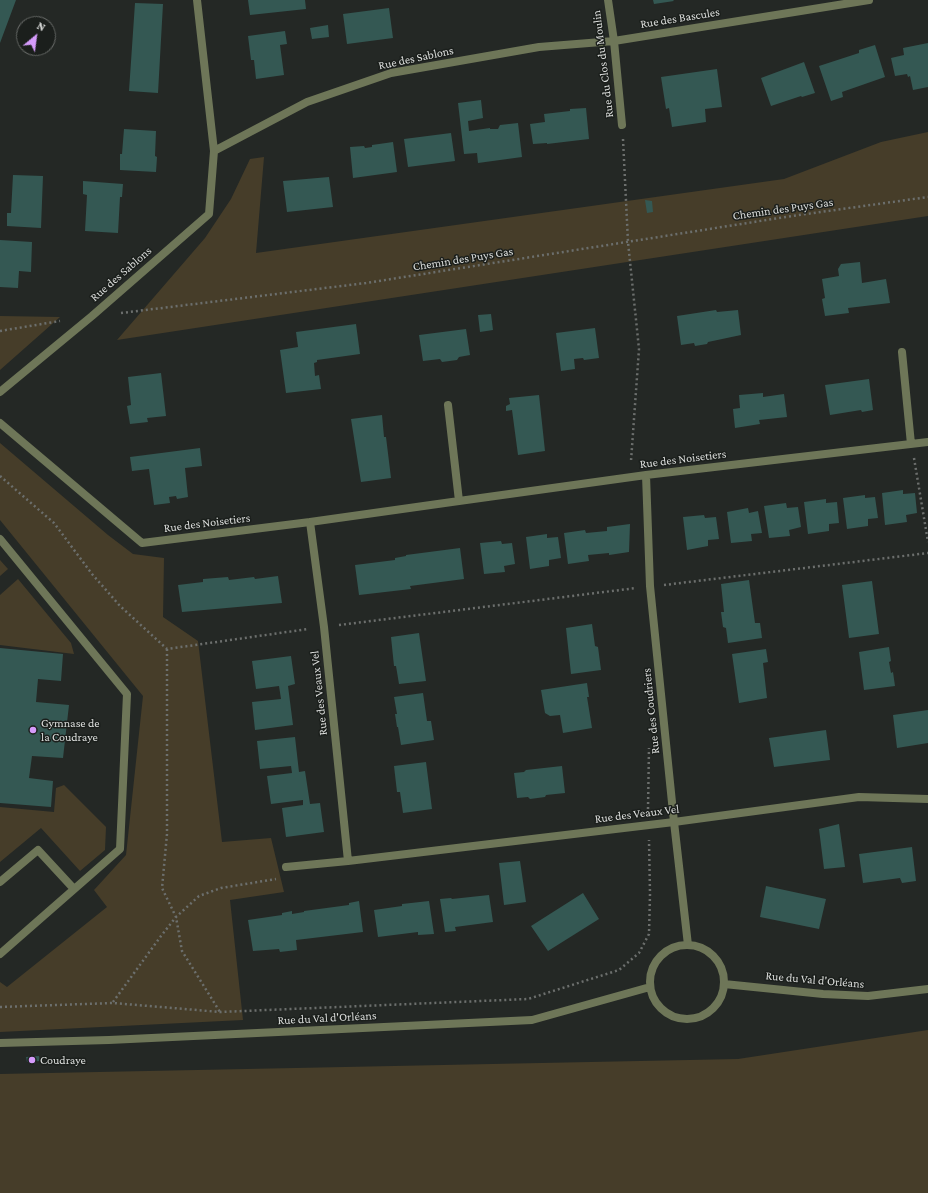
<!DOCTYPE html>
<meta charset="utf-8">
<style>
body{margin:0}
#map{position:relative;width:928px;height:1193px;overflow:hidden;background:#242825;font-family:"Crimson Pro",serif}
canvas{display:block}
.north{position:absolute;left:16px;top:16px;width:40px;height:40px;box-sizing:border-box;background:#1b1f1c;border:1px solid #686b68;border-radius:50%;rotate:29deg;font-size:11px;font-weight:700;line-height:16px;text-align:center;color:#dbdddb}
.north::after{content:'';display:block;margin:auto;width:14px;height:18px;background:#d59bfb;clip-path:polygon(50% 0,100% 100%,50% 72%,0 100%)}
</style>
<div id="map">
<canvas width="928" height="1193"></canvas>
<div class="north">N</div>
</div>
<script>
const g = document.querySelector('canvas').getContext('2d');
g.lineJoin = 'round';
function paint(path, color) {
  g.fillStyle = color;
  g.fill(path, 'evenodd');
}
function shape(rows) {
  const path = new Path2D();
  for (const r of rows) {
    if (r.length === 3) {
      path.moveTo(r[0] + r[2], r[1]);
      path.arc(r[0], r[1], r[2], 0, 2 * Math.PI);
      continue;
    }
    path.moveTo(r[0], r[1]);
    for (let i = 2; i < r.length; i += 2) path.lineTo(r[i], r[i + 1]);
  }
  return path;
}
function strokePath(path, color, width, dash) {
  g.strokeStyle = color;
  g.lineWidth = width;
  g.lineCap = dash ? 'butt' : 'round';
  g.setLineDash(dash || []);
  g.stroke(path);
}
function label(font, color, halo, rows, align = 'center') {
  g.font = font + ' "Crimson Pro",serif';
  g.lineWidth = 3;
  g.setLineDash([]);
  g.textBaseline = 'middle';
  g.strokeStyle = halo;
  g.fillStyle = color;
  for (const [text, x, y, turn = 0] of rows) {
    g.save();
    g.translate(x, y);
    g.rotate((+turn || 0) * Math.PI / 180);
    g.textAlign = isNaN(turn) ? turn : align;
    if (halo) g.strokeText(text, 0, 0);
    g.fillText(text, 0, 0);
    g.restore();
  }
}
paint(shape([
 [928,132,928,216,117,340,205,238,231,199,250,159,264,157,256,253,784,179,881,142],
 [0,316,60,317,0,370],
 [0,443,108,535,133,554,164,558,163,617,198,641,222,842,271,838,284,892,230,900,243,1020,0,1032,0,982,7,987,107,907,94,890,126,855,143,696,0,520],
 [0,560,8,569,0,576],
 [18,579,71,643,74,654,0,645,0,595],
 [64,785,106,827,105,850,80,871,41,828,0,862,0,807,54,812,56,788],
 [928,1030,928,1193,0,1193,0,1074,738,1059]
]), '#463d29');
paint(shape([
 [0,0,16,0,0,43],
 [248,0,305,0,306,9,250,15],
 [653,0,673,0,674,1,654,4],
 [135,3,163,4,158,93,129,91],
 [389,8,393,38,347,44,343,14],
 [328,25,329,37,312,39,310,28],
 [285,31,287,44,280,45,284,75,256,79,254,60,251,60,248,36],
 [928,43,928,87,913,90,910,76,908,77,907,74,895,76,891,58,904,55,903,48],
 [875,45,885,77,842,92,843,97,831,101,819,66,859,53,859,50],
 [804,62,815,93,802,97,801,96,771,106,761,78],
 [717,69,722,107,705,109,706,122,672,127,669,108,666,109,661,77],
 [481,100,483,118,468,121,469,131,490,128,490,129,498,129,500,125,518,123,522,157,478,163,477,153,464,154,458,103],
 [586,108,589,139,547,144,547,143,533,144,530,124,545,122,544,114,570,111,570,109],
 [124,129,156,131,155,156,157,157,156,172,120,170,120,154,122,154],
 [451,133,455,161,408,167,404,139],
 [393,142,397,172,353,178,350,147,364,146,365,148,372,147,372,145],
 [13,175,43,176,41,228,7,226,7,213,11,213],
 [329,177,333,207,287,212,283,181],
 [83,181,123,184,122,197,120,197,118,233,85,231,87,195,83,194],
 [645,200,652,201,653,212,647,213],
 [0,240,32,242,31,272,19,271,18,288,0,287],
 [860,262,862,283,886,279,890,303,848,308,849,313,825,316,822,299,825,298,822,279,839,276,838,269,841,264],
 [716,310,717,312,738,310,741,335,708,342,707,344,695,346,694,343,681,345,677,316],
 [491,314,493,330,480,332,478,315],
 [356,324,360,354,317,360,317,362,314,363,315,376,319,375,321,389,286,393,280,350,298,347,296,332],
 [595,328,599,358,584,360,583,358,574,359,575,369,561,371,556,333],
 [466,329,470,355,459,357,457,360,442,362,440,359,423,361,419,335],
 [161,373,166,416,147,418,148,422,130,424,127,406,131,405,128,377],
 [869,379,873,410,862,412,861,410,830,415,825,385],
 [763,393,763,397,784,394,787,417,759,420,760,424,735,428,733,409,740,408,739,395],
 [539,395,545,451,518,455,512,410,506,411,506,406,510,404,509,398],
 [382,415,384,437,386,437,391,478,361,482,351,419],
 [200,448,202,466,185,468,188,497,177,499,176,496,169,497,170,503,154,505,149,469,132,471,130,457],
 [903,490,903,494,915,493,917,513,906,515,907,522,885,525,882,493],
 [865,495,865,498,875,497,878,518,868,519,868,526,847,529,843,498],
 [826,499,826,503,837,502,839,523,829,524,829,531,808,534,804,502],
 [786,503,787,508,798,507,801,527,789,530,790,536,769,538,764,506],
 [748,508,749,513,758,511,762,533,751,534,752,541,731,543,727,512],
 [704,515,705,518,716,517,719,539,708,540,708,546,687,550,683,517],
 [630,524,629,552,609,555,609,553,588,555,589,561,568,564,564,533,585,530,586,533,607,531,607,527],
 [547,534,547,538,558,537,561,558,549,560,549,566,530,569,526,537],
 [501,541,502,544,512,543,515,564,504,566,505,572,484,574,480,543],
 [460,548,464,579,410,586,411,589,359,595,355,565,395,560,395,558,406,556,406,555],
 [278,576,282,603,182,612,178,585,203,582,203,579,228,577,229,580,254,577,255,579],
 [749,580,755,623,760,623,762,638,728,643,726,628,723,627,721,612,724,612,721,584],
 [872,581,879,634,849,638,842,585],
 [592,624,595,646,598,647,601,670,571,674,566,628],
 [419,633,426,681,399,684,396,666,394,666,391,637],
 [889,647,891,661,889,662,891,673,893,672,895,686,864,690,859,652],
 [0,648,63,654,61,681,38,679,36,702,69,705,63,758,32,756,29,778,53,781,51,807,0,803],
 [766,649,768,662,763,663,767,698,739,703,732,654],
 [291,656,295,684,288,686,293,725,255,730,252,702,281,699,279,686,256,689,252,661],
 [587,683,589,697,587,697,592,728,563,733,560,715,550,716,545,713,541,690],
 [423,693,427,721,431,721,434,740,401,745,398,727,397,727,395,714,397,714,394,697],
 [928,710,928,743,897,748,893,715],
 [826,730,830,760,774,767,769,738],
 [295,737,299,772,305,771,310,804,320,803,324,832,286,837,282,808,303,805,303,800,271,804,267,776,292,773,291,766,260,769,257,741],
 [426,762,432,809,403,813,400,792,397,792,394,766],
 [562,766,565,793,546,795,545,797,530,799,528,797,517,798,514,773,524,772,526,770],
 [839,824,845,867,824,869,819,829],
 [912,847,916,881,902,883,900,878,863,883,859,854],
 [520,861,526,902,504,905,499,863],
 [766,886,826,899,819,929,760,917],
 [583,893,599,919,548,951,531,926],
 [489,895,493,922,455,927,456,931,445,932,440,899,451,898,452,899],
 [359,901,363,932,296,940,297,950,280,952,279,949,253,951,248,920,282,915,282,913,292,911,292,914,304,912,304,911,349,905,349,903],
 [429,901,434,934,418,935,418,932,378,937,374,910,402,906,402,904],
 [39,1056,40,1061,27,1062,26,1057]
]), '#345853');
strokePath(shape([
 [623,139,628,242,639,349,631,461],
 [121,313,366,283,792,216,928,197],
 [0,331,60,321],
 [914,458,928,542],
 [0,476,54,523,92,574,120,606,167,649,308,629],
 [664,585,928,553],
 [339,625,636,588],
 [167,649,167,834,162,888,176,917,182,951,220,1012],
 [648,809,649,748],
 [113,1002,161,936,176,917,199,896,221,888,276,879],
 [0,1007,113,1003,220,1012,528,999,619,970,639,953,649,934,650,894,649,840]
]), '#6c6f6d', 2.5, [2, 3]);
strokePath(shape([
 [0,539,127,694,120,849,0,954],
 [0,882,38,850,74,889]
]), '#6e7658', 8);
strokePath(shape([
 [197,0,214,151],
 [608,0,614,41,622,125],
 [902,352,911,444],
 [0,392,92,316,209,214,214,151,307,102,391,73,539,47,614,41,869,0],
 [448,405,459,501],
 [0,423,142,543,310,522,459,501,646,475,928,442],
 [646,475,650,586,674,822,688,945],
 [310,522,324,627,348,861],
 [286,867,348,861,674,822,859,797,928,799]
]), '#6e7658', 8);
strokePath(shape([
 [687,982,37],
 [724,984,823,994,868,996,928,989],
 [0,1043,109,1040,532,1020,650,987]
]), '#6e7658', 8);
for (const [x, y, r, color] of [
 [33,730,4,"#d59bfb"],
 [32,1060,4,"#d59bfb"]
]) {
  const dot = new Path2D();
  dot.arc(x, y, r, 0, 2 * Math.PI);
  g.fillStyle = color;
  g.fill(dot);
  strokePath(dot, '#1b1f1c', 1.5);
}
label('12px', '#dbdddb', '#1b1f1c', [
 ["Rue des Bascules",680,18,-9],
 ["Rue des Sablons",416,58,-12],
 ["Rue du Clos du Moulin",603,64,-97],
 ["Chemin des Puys Gas",783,209,-8],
 ["Chemin des Puys Gas",463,259,-9],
 ["Rue des Sablons",121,274,-41],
 ["Rue des Noisetiers",683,459,-7],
 ["Rue des Noisetiers",207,523,-7],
 ["Rue des Veaux Vel",319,693,-96],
 ["Rue des Coudriers",651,711,-96],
 ["Rue des Veaux Vel",637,814,-7],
 ["Rue du Val d'Orléans",815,980,5],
 ["Rue du Val d'Orléans",327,1018,-3]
]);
label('12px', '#dbdddb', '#1b1f1c', [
 ["Gymnase de",41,723],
 ["la Coudraye",41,737],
 ["Coudraye",40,1060]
], 'left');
</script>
